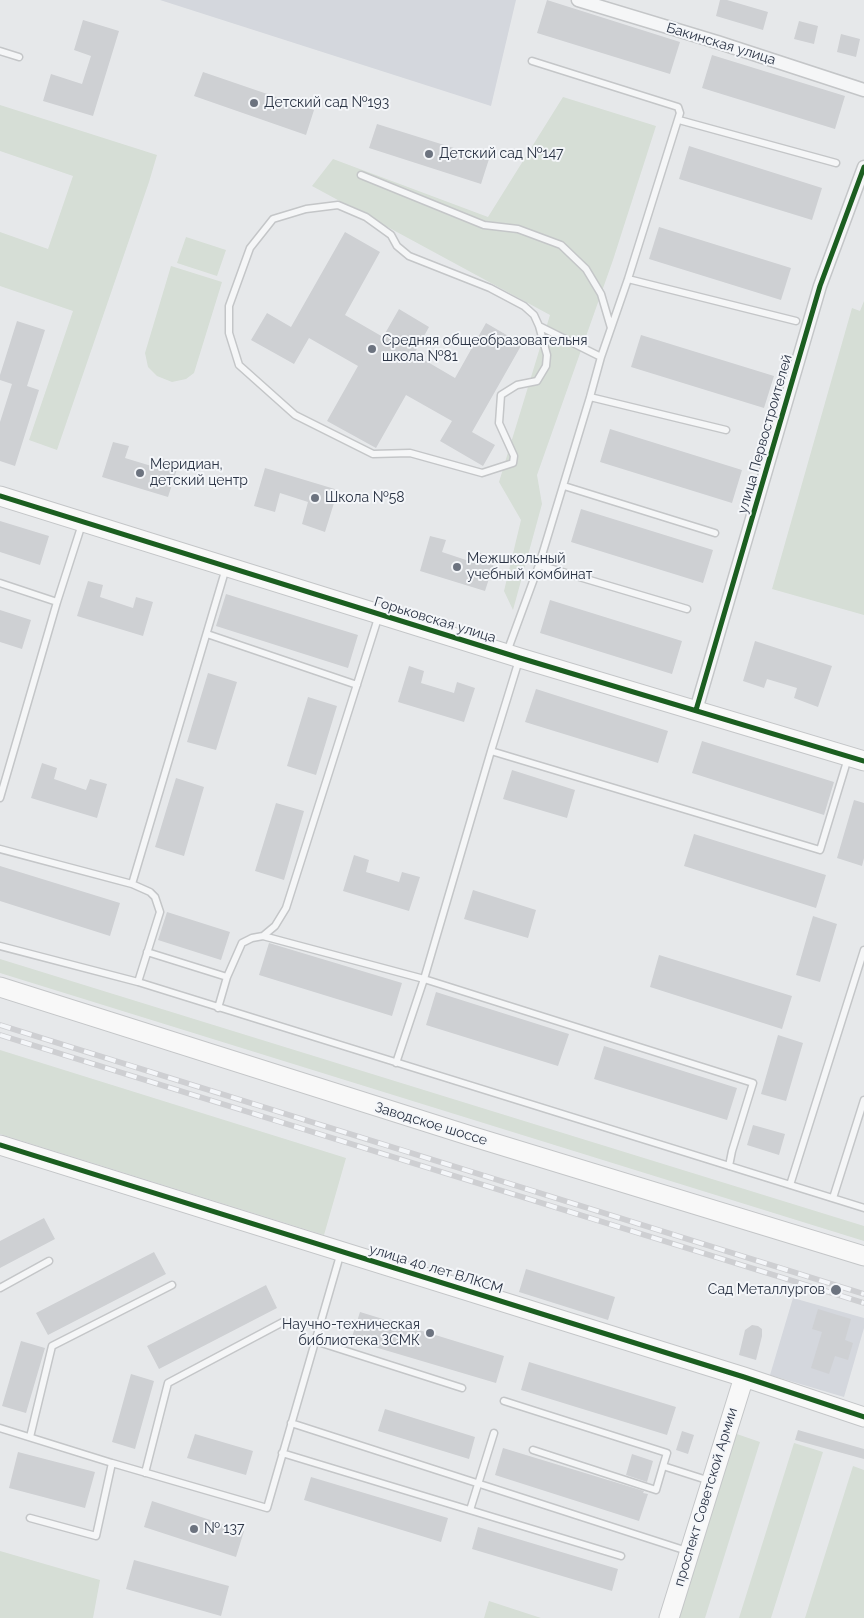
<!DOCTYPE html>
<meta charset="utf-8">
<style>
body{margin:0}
canvas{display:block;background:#e6e8ea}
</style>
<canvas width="864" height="1618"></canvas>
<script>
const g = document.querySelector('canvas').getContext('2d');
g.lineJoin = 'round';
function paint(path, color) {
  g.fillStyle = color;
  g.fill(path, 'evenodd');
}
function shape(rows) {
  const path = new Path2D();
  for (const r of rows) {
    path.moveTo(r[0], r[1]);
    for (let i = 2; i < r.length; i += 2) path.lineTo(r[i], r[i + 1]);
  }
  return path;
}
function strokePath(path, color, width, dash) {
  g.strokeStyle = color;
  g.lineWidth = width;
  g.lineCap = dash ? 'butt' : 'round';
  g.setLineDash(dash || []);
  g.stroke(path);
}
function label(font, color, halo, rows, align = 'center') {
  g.font = font + ' Raleway,sans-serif';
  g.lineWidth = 4;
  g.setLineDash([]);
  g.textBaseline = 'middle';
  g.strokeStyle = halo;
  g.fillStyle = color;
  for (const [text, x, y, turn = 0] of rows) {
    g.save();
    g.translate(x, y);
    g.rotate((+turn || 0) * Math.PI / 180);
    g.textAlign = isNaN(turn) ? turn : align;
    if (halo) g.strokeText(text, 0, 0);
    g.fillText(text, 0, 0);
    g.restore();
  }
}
paint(shape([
 [160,0,516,0,491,106],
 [793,1298,864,1318,864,1328,844,1397,770,1375]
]), '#d4d7dd');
paint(shape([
 [563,97,656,126,613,260,537,475,542,504,513,610,504,591,521,520,499,482,550,315,312,186,333,159,488,217],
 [0,105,157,155,149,182,57,450,29,440,73,311,0,286,0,232,48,249,73,176,0,151],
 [186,237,226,250,217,276,177,263],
 [171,266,222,282,194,373,186,379,172,382,157,376,148,367,145,353],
 [864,301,864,615,772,589,852,308,860,311],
 [0,959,864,1226,864,1241,0,973],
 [0,1050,346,1158,324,1235,0,1134],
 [731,1432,760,1442,705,1618,673,1618],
 [794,1443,823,1452,771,1618,739,1618],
 [853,1466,864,1470,864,1618,805,1618],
 [0,1551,100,1580,93,1618,0,1618],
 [489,1601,541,1618,484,1618]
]), '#d6ded6');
paint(shape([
 [547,0,680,42,670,74,537,33],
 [720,0,727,0,768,12,763,30,716,16],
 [83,20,119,31,93,116,43,101,51,74,82,84,91,56,74,50],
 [799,21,818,26,814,44,794,39],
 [841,34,860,39,856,57,837,52],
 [712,55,845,96,835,129,702,88],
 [203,72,314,110,306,135,194,96],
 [377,124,489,159,481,184,369,148],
 [689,146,822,188,812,220,679,179],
 [659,227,791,268,781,300,649,259],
 [345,232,380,252,345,315,383,337,399,309,429,327,414,354,455,378,486,323,522,344,472,432,495,445,483,466,440,441,452,421,406,395,376,448,327,421,358,366,309,338,294,364,251,340,267,313,291,327],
 [17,321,45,330,27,386,39,390,15,466,0,461,0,422,12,384,0,380,0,375],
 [641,335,774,376,764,408,631,367],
 [610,429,742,470,732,503,600,462],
 [113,442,129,446,125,458,158,468,161,458,179,463,168,497,102,477],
 [265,468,338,490,325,532,302,524,308,502,280,493,275,512,254,506],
 [581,509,713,550,703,583,571,542],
 [0,521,49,536,40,565,0,552],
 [430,536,446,540,442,552,475,563,478,552,496,557,485,591,420,571],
 [88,581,103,585,100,597,133,608,136,597,153,602,143,636,77,616],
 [226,594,358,635,348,668,216,626],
 [550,600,682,641,672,674,540,633],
 [0,610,31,620,22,649,0,642],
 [755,641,832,666,818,707,794,698,797,688,767,679,764,688,743,681],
 [409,666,424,671,421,683,454,693,457,682,475,688,464,722,398,702],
 [208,673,237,682,216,750,187,742],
 [536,689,668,731,658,763,525,722],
 [308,697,337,706,316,775,287,766],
 [702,741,834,782,824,815,692,773],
 [42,763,57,768,54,779,86,790,90,779,107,784,97,818,31,798],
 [512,770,575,790,567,818,503,799],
 [176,778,204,787,184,856,155,847],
 [854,800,864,803,864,858,862,866,837,858],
 [276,803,304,811,284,880,255,871],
 [694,834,826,875,816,908,684,866],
 [354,855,369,860,366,872,399,882,402,872,420,877,409,911,343,891],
 [0,866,120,903,110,936,0,901],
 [473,890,536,910,528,938,464,919],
 [167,912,230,932,221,960,158,940],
 [813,916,837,924,820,982,796,975],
 [269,943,402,983,392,1016,259,975],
 [659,955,792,996,782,1029,650,987],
 [436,992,569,1034,558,1066,426,1025],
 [778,1035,803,1043,786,1101,761,1094],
 [604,1046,737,1088,727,1120,594,1079],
 [753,1125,785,1134,779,1155,747,1145],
 [44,1218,55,1239,0,1268,0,1241],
 [154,1252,166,1274,48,1335,36,1313],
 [526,1269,615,1297,608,1320,519,1292],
 [266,1285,277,1308,159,1369,147,1346],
 [818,1309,851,1319,845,1340,853,1343,848,1360,835,1356,829,1374,811,1368,822,1332,812,1329],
 [360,1312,504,1356,496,1383,351,1340],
 [752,1325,758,1326,762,1329,762,1336,756,1360,739,1355,745,1330],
 [21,1341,45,1348,26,1413,2,1406],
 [529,1362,676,1407,667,1435,521,1390],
 [131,1374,154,1381,135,1449,112,1442],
 [385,1409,475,1437,469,1459,378,1431],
 [798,1430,864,1449,864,1459,795,1440],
 [682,1431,694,1435,688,1454,676,1450],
 [195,1434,253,1451,246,1475,187,1458],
 [503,1448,644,1491,643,1493,648,1494,639,1521,495,1475],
 [18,1452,95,1472,85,1508,9,1488],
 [632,1454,653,1461,647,1482,626,1475],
 [311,1477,448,1518,441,1542,304,1500],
 [152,1501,244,1531,236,1557,144,1527],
 [478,1527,618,1569,612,1591,472,1549],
 [134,1560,229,1586,221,1616,126,1589]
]), '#ced0d3');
const lane = shape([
 [0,51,19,57],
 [679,120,836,163],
 [361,175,484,225,518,229,561,245,586,269,601,294,611,328],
 [628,279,796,321],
 [539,326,547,355,546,366,537,381,517,385,501,395,499,423,514,456,513,463,482,473,410,453,373,454,295,415,239,365,229,333,229,306,250,248,273,219,306,209,338,205,366,217,391,235,397,246,409,256,490,288,524,306,534,315,539,326,601,357],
 [590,397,726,430],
 [564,486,715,533],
 [539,565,687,609],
 [0,583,57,602],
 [207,634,357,685],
 [507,652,539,565,590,397,601,357,628,279,680,113,678,107,532,61],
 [519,660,491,751,820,850,848,758],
 [0,798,57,602,82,524],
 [0,849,132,884],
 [263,936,424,979,753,1083,732,1151,729,1166],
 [0,946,138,982,864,1208],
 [147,952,227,977],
 [138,982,160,912,155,897,150,892,132,884,226,568],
 [218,1008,227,977,242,943,252,938,263,936,275,926,286,908,379,615],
 [396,1063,424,979,491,751],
 [790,1185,864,950],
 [833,1198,864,1100],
 [0,1288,49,1261],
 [315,1341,462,1388],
 [504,1401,667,1453,663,1466,710,1481],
 [291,1423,687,1551],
 [0,1428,112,1463],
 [30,1437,52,1346,172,1285],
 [533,1450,656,1490,663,1466],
 [282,1453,621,1556],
 [145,1473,168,1383,283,1322],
 [470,1510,494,1433],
 [30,1518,96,1536,112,1463,267,1508,341,1252]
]);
const street = shape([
 [578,0,717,42,864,90],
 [696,710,820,286,864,167]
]);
const secondary = shape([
 [0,496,520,658,864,761],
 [0,987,474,1137,864,1256],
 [0,1145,744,1377,864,1417],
 [669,1618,744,1377]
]);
strokePath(lane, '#c4c6c8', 9);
strokePath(street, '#c4c6c8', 15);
strokePath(secondary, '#c4c6c8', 21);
strokePath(lane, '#f5f6f7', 6);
strokePath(street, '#f5f6f7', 12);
strokePath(secondary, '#f8f8f8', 19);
const rail = shape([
 [0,1025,864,1294],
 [0,1035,864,1303]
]);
strokePath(rail, '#cecfd2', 5.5);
strokePath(rail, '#f4f6f9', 4, [11]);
strokePath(shape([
 [0,496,520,658,864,761],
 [696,710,820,286,864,167],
 [0,1145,744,1377,864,1417]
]), '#1b5e20', 5);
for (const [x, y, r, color] of [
 [254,103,5,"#6c737f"],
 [429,154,5,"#6c737f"],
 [372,349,5,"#6c737f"],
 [140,473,5,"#6c737f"],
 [315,498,5,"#6c737f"],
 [457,567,5,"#6c737f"],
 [836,1290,6,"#6c737f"],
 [430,1333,5,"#6c737f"],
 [194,1529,5,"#6c737f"]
]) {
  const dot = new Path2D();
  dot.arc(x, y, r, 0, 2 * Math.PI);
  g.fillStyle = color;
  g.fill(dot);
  strokePath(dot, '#f4f6f9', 2);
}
label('14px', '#2b3445', '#f4f6f9', [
 ["Бакинская улица",721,44,17],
 ["улица Первостроителей",765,434,-74],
 ["Горьковская улица",435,620,17],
 ["Заводское шоссе",431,1124,17],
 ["улица 40 лет ВЛКСМ",436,1269,17],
 ["проспект Советской Армии",706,1497,-73]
]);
label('14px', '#2b3445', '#f4f6f9', [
 ["Детский сад №193",264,103],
 ["Детский сад №147",439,154],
 ["Средняя общеобразовательня",382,341],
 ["школа №81",382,357],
 ["Меридиан,",150,465],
 ["детский центр",150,481],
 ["Школа №58",325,498],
 ["Межшкольный",467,559],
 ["учебный комбинат",467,575],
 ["Сад Металлургов",825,1290,"right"],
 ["Научно-техническая",420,1325,"right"],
 ["библиотека ЗСМК",420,1341,"right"],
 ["№ 137",204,1529]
], 'left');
</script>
